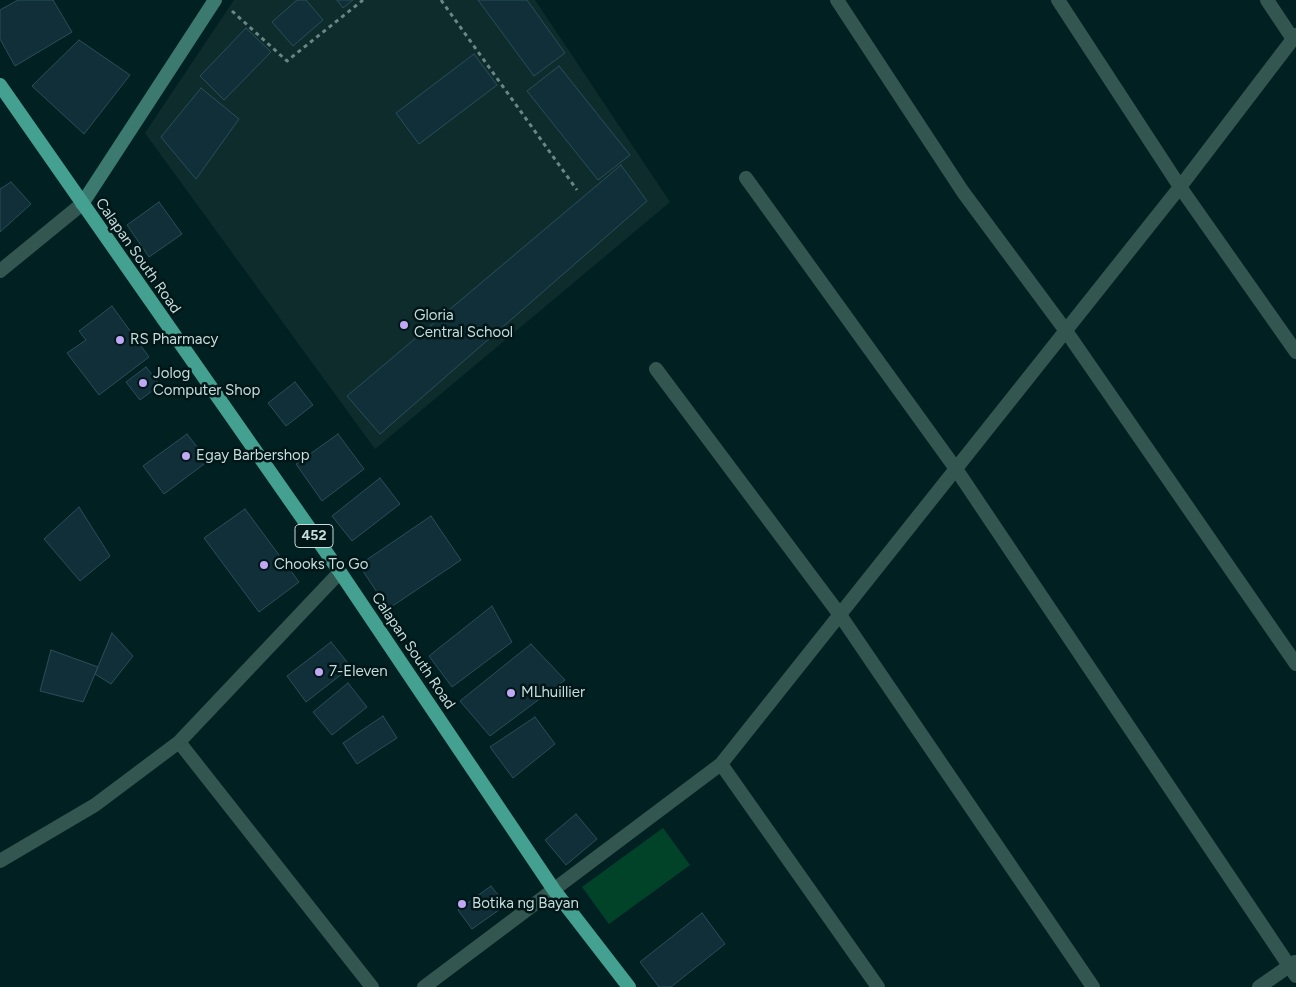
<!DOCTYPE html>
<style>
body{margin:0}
canvas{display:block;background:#002022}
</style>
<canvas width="1296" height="987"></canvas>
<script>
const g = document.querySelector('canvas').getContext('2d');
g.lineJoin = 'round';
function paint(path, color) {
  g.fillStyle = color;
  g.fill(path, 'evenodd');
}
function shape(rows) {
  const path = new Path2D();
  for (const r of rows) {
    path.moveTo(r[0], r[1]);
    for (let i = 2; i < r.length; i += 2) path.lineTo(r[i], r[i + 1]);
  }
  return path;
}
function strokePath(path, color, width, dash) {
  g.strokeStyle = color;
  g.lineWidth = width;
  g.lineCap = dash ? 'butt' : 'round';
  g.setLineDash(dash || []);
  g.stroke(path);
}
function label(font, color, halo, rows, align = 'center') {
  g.font = font + ' Figtree,sans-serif';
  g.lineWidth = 5;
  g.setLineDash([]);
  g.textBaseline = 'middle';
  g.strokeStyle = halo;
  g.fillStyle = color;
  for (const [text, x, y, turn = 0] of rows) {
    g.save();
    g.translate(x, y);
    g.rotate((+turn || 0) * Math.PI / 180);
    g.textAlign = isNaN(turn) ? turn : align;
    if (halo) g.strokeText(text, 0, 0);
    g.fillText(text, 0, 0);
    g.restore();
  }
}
paint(shape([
 [234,0,535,0,670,202,375,449,145,133]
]), '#0f2c2d');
paint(shape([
 [663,828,690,865,609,924,582,887]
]), '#004329');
const building = shape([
 [18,0,53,0,72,32,15,66,0,39,0,10,18,0],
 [297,0,306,0,323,20,293,46,272,22,297,0],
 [337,0,353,0,343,8,337,0],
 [478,0,527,0,565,53,534,76,478,0],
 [246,28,271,52,224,100,200,76,246,28],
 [79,40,130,75,84,134,32,86,79,40],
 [474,54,497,85,419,144,396,113,474,54],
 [559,66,630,155,598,180,527,91,559,66],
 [201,88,239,119,196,179,161,137,201,88],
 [621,165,647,201,380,434,347,396,621,165],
 [11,182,31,204,0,232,0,189,11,182],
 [159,202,182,234,149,257,127,225,159,202],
 [112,306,149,357,99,395,67,353,86,340,79,331,112,306],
 [146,367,160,385,140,400,126,382,146,367],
 [295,382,313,405,286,426,268,403,295,382],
 [187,434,208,461,164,494,143,466,187,434],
 [338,434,364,469,322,501,296,464,338,434],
 [380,478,400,504,352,541,332,516,380,478],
 [79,507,110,556,80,581,44,539,79,507],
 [245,509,299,582,259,612,204,538,245,509],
 [431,516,461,560,388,609,359,565,431,516],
 [492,606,512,642,452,687,429,656,492,606],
 [112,633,133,656,111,684,95,674,112,633],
 [331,642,351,667,306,702,287,676,331,642],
 [531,644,565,680,490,736,460,701,531,644],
 [51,650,98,667,83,702,40,691,51,650],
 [348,683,367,707,332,735,313,712,348,683],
 [383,716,397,738,357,764,343,743,383,716],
 [535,717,555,744,513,778,490,747,535,717],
 [576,814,597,839,566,865,545,840,576,814],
 [491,886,506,905,472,929,458,910,491,886],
 [702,913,725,944,671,987,659,987,640,962,702,913]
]);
paint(building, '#112f38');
strokePath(building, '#284f5a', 1);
strokePath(shape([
 [441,0,577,190],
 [232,11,287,61,363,0]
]), '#6c8688', 3, [4, 4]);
strokePath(shape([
 [837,0,963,192,1066,331,1296,664],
 [1058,0,1180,187,1296,352],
 [1267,0,1293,39],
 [746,178,956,469,1296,976],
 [0,271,82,204],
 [656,369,840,615,1093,987],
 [179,742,372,987],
 [721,764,878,987],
 [0,861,95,805,179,742,340,572],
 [424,987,721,764,1180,187,1296,35],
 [1259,987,1295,962]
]), '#335750', 14);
strokePath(shape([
 [82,204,215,0]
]), '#3c796e', 14);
strokePath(shape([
 [0,85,340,572,554,890,629,987]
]), '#44a090', 14);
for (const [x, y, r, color] of [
 [404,325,5,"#c0a8f4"],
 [120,340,5,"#c0a8f4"],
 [143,383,5,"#c0a8f4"],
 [186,456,5,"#c0a8f4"],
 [264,565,5,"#c0a8f4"],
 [319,672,5,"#c0a8f4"],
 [511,693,5,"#c0a8f4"],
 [462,904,5,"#c0a8f4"]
]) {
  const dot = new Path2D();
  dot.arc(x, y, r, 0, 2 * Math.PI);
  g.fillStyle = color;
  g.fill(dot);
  strokePath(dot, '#011617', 2);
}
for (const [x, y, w] of [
 [314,536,38]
]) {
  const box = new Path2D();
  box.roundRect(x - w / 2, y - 11.5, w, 23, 4);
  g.fillStyle = '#011617';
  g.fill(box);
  strokePath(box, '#c6dcdd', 1);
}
label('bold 14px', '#c6dcdd', null, [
 ["452",314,536]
]);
label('15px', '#c6dcdd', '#011617', [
 ["Calapan South Road",138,256,55],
 ["Calapan South Road",413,651,56]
]);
label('15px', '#c6dcdd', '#011617', [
 ["Gloria",414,316],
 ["Central School",414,333],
 ["RS Pharmacy",130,340],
 ["Jolog",153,374],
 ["Computer Shop",153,391],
 ["Egay Barbershop",196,456],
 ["Chooks To Go",274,565],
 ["7-Eleven",329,672],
 ["MLhuillier",521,693],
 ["Botika ng Bayan",472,904]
], 'left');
</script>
